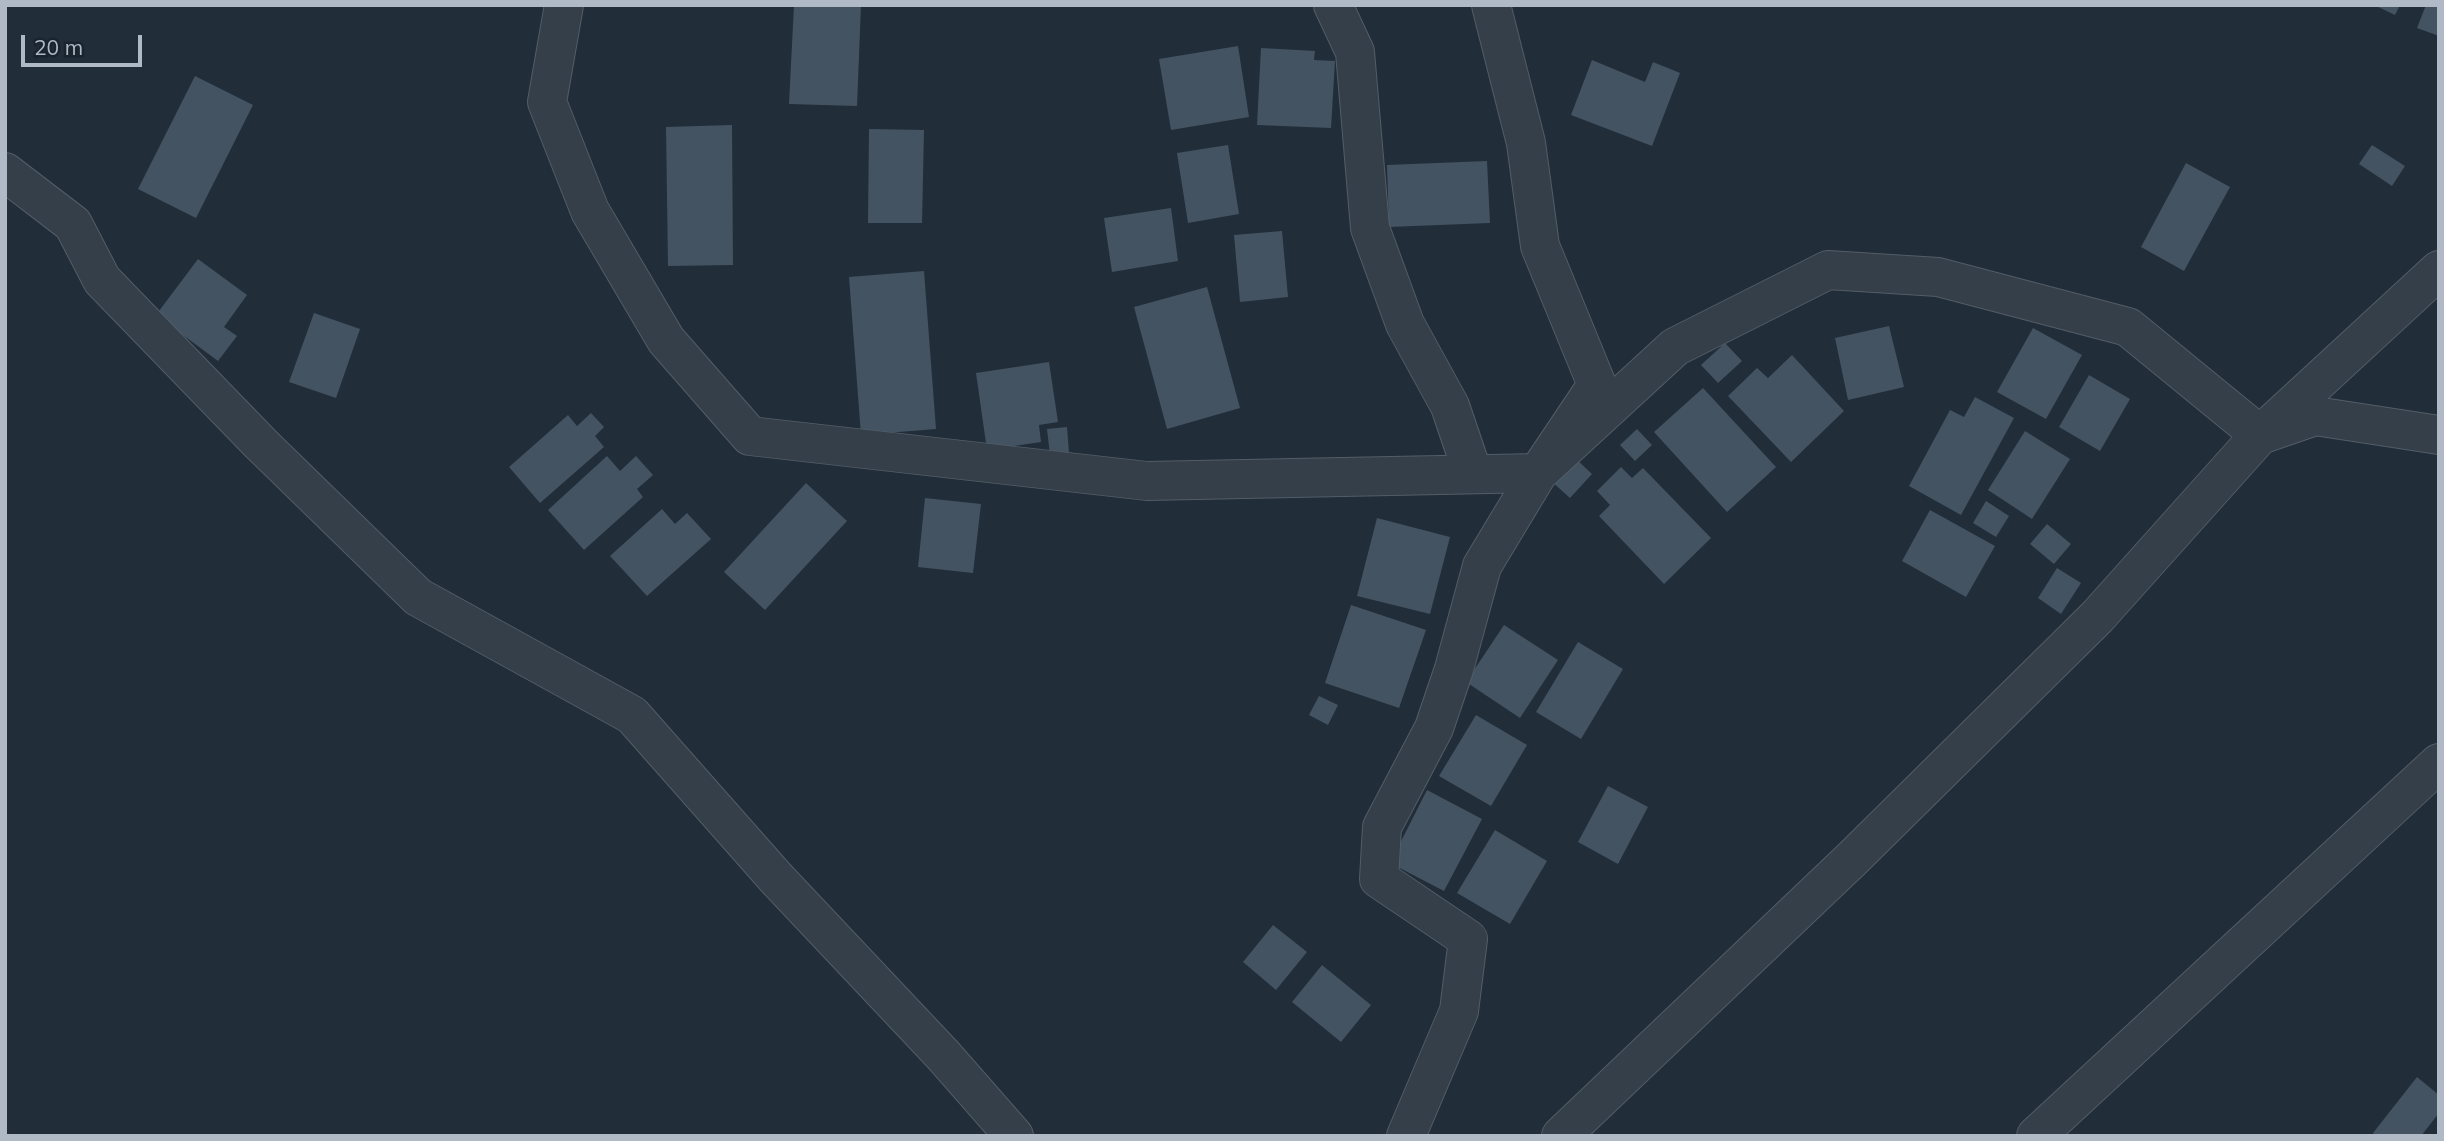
<!DOCTYPE html>
<style>
body{margin:0}
#map{position:relative;width:2444px;height:1141px;overflow:hidden;background:#212d39;font-family:Mulish,sans-serif}
canvas{display:block}
.frame{position:absolute;inset:0;border:7px solid #afbac6;pointer-events:none}
.scale{position:absolute;left:21px;top:35px;width:121px;height:32px;box-sizing:border-box;border:4px solid #afbac6;border-top:0;padding-left:9px;font-size:21px;line-height:24px;white-space:nowrap;color:#afbac6;-webkit-text-stroke:5px #1a242e;paint-order:stroke}
</style>
<div id="map">
<canvas width="2444" height="1141"></canvas>
<div class="frame"></div>
<div class="scale">20 m</div>
</div>
<script>
const g = document.querySelector('canvas').getContext('2d');
g.lineJoin = 'round';
function paint(path, color) {
  g.fillStyle = color;
  g.fill(path, 'evenodd');
}
function shape(rows) {
  const path = new Path2D();
  for (const r of rows) {
    path.moveTo(r[0], r[1]);
    for (let i = 2; i < r.length; i += 2) path.lineTo(r[i], r[i + 1]);
  }
  return path;
}
function strokePath(path, color, width, dash) {
  g.strokeStyle = color;
  g.lineWidth = width;
  g.lineCap = dash ? 'butt' : 'round';
  g.setLineDash(dash || []);
  g.stroke(path);
}
paint(shape([
 [794,5,861,5,857,106,789,104],
 [2374,5,2400,5,2395,15],
 [2426,5,2439,5,2439,36,2417,28],
 [1238,46,1249,117,1171,130,1159,59],
 [1261,48,1315,51,1314,60,1335,61,1331,128,1257,125],
 [1592,60,1645,82,1653,62,1680,73,1652,146,1571,115],
 [195,76,253,105,196,218,138,189],
 [732,125,733,265,668,266,666,127],
 [869,129,924,130,922,223,868,223],
 [1228,145,1239,214,1188,223,1177,153],
 [2372,145,2405,166,2392,186,2359,164],
 [1487,161,1490,223,1389,227,1387,165],
 [2186,163,2230,187,2184,271,2141,247],
 [1171,208,1178,261,1112,272,1104,218],
 [1282,231,1288,297,1240,302,1234,235],
 [198,259,247,295,224,327,237,336,218,361,156,315],
 [924,271,936,429,861,435,849,277],
 [1207,287,1240,408,1167,429,1134,307],
 [314,313,360,329,336,398,289,382],
 [1889,326,1904,387,1848,400,1835,338],
 [2033,328,2082,355,2046,419,1997,392],
 [1725,343,1742,361,1718,383,1701,365],
 [1792,355,1844,411,1791,462,1728,396,1757,368,1768,378],
 [1049,362,1058,422,1039,425,1041,442,987,450,976,373],
 [2089,375,2130,399,2100,451,2059,427],
 [1703,388,1776,467,1727,512,1654,432],
 [1975,397,2014,418,1961,515,1909,486,1950,410,1964,417],
 [591,413,604,427,595,436,604,447,540,503,509,467,568,415,577,426],
 [1067,427,1069,453,1050,455,1047,429],
 [1637,429,1652,445,1635,461,1620,445],
 [2025,431,2070,459,2032,519,1988,490],
 [607,456,620,471,636,456,653,475,637,489,643,497,584,550,548,510],
 [1574,457,1592,474,1570,498,1551,481],
 [1621,467,1632,478,1643,468,1711,538,1664,584,1599,516,1610,505,1597,491],
 [806,483,847,521,765,610,724,572],
 [925,498,981,504,973,573,918,567],
 [1986,501,2009,516,1996,537,1973,523],
 [662,509,675,524,687,513,711,539,647,596,610,556],
 [1930,510,1995,546,1966,597,1902,561],
 [1377,518,1450,537,1430,614,1357,596],
 [2047,524,2071,544,2054,564,2030,544],
 [2057,568,2081,583,2061,614,2038,598],
 [1351,605,1426,630,1399,708,1325,683],
 [1504,625,1558,660,1520,718,1466,682],
 [1578,642,1623,669,1581,739,1536,712],
 [1319,696,1338,705,1328,725,1309,715],
 [1476,715,1527,745,1491,806,1439,776],
 [1608,786,1648,807,1618,864,1578,842],
 [1427,790,1482,819,1444,891,1390,863],
 [1495,830,1547,861,1510,924,1457,893],
 [1273,925,1307,952,1276,990,1243,962],
 [1322,965,1371,1005,1341,1042,1292,1002],
 [2417,1077,2439,1095,2439,1113,2421,1136,2376,1136,2373,1133]
]), '#445361');
const minor = shape([
 [564,5,547,102,590,211,666,340,750,436,1147,481,1538,473,1597,385,1540,246,1526,143,1491,5],
 [1333,5,1355,52,1370,228,1405,324,1450,406,1473,474],
 [5,172,73,224,102,280,260,443,418,597,632,715,776,878,943,1055,1014,1136],
 [1406,1136,1459,1011,1468,939,1379,879,1382,827,1434,728,1454,669,1482,566,1538,473,1675,347,1828,270,1938,277,2128,327,2260,435,2315,416,2439,435],
 [1561,1136,1853,858,2097,617,2260,435,2439,270],
 [2036,1136,2439,763]
]);
strokePath(minor, '#525d67', 40);
strokePath(minor, '#353f4a', 38);
</script>
